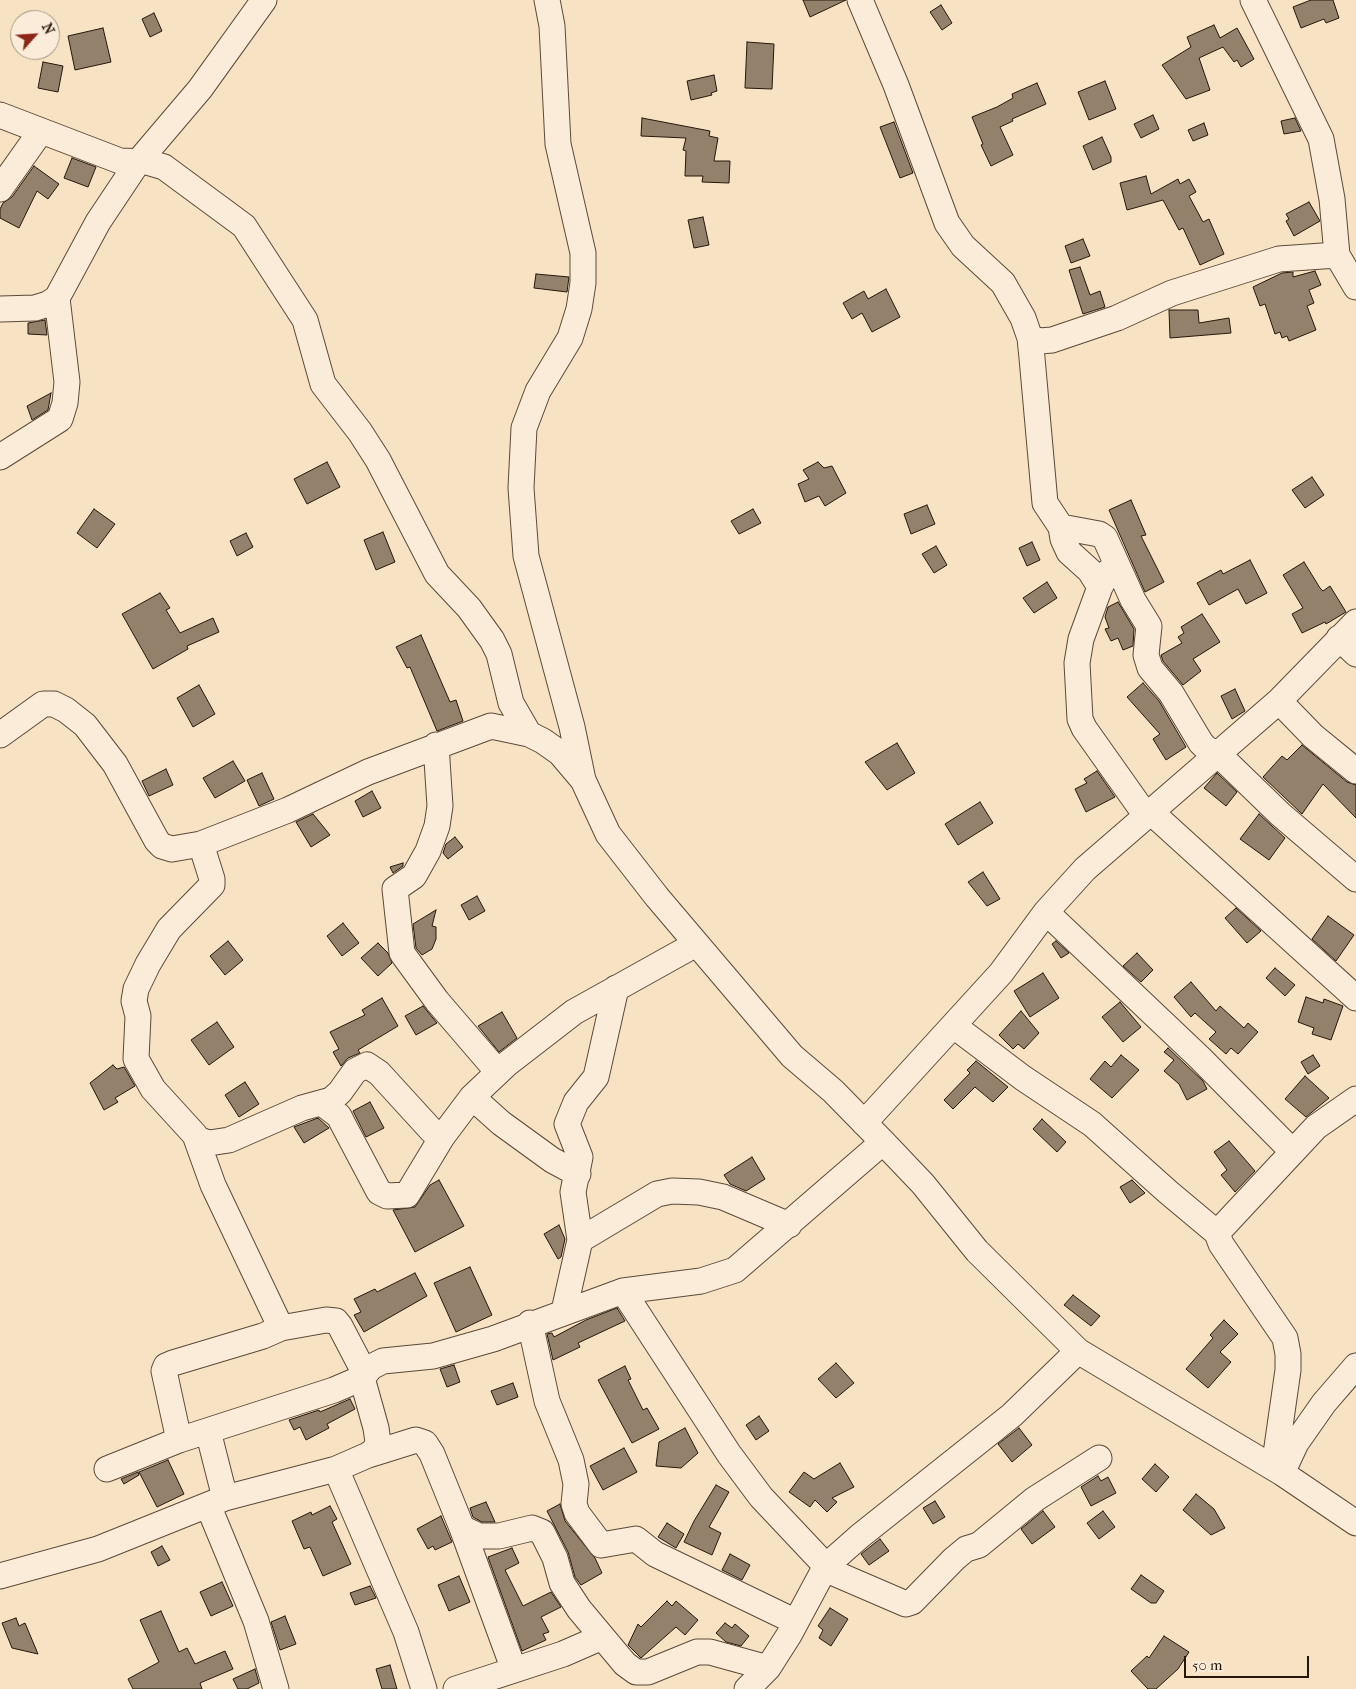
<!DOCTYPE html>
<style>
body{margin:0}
#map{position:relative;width:1356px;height:1689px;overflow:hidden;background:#f7e2c3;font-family:"IM FELL French Canon",serif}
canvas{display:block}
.north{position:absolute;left:10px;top:10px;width:50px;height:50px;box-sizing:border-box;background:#faecd8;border:1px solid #a69786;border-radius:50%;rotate:64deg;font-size:14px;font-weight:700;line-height:20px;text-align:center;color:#27170b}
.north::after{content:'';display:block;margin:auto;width:18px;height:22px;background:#8f2418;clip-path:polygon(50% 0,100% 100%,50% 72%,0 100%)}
.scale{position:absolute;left:1184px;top:1656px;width:125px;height:22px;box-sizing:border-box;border:2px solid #27170b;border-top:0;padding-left:6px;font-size:15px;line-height:18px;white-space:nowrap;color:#27170b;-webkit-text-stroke:4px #faecd8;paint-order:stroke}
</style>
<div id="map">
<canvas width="1356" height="1689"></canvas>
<div class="north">N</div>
<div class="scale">50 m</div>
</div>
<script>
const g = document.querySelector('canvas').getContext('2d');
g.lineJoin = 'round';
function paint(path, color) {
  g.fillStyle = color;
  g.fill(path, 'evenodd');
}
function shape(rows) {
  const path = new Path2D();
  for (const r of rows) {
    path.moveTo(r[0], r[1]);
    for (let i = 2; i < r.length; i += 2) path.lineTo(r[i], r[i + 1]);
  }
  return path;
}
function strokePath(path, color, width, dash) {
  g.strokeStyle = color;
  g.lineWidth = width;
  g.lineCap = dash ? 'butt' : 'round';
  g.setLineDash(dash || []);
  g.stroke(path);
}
const building = shape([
 [803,0,846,0,810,17,803,0],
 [1311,0,1333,0,1339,18,1326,23,1324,19,1301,28,1293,7,1311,0],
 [941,5,952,23,942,30,930,12,941,5],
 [154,13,162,31,150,37,142,19,154,13],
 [1214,25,1220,38,1237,28,1254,59,1241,67,1237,60,1234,62,1223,47,1199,58,1210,90,1186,99,1162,65,1191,47,1187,37,1214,25],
 [103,28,111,62,75,70,68,36,103,28],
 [747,42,774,44,772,89,745,88,747,42],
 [43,62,63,66,58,92,38,88,43,62],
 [714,75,717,91,711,93,712,95,691,100,687,81,714,75],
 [1105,81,1116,109,1089,120,1078,92,1105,81],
 [1037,83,1046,104,1012,119,1013,121,1000,127,1013,155,991,166,981,145,983,144,972,117,997,107,1013,98,1012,94,1037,83],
 [1153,115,1159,129,1141,138,1134,124,1153,115],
 [642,118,710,131,709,136,718,138,714,161,730,161,729,183,702,182,703,176,685,176,686,151,683,150,686,138,641,136,642,118],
 [1295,118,1301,131,1284,134,1281,121,1295,118],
 [894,122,913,173,900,178,880,127,894,122],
 [1204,123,1208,135,1193,141,1188,130,1204,123],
 [1102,137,1111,157,1111,162,1093,170,1083,146,1102,137],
 [72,158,96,167,88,187,64,178,72,158],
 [34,166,59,184,48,199,37,191,19,228,0,218,0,209,3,203,12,197,34,166],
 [1146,176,1151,194,1178,179,1180,184,1189,179,1196,192,1189,196,1203,222,1209,219,1224,254,1200,265,1183,228,1179,230,1163,200,1127,210,1120,183,1146,176],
 [1309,202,1320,221,1294,236,1286,221,1289,219,1286,214,1309,202],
 [703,217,709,245,694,248,688,220,703,217],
 [1083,239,1090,256,1071,263,1065,246,1083,239],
 [1080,267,1090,295,1100,291,1105,307,1083,314,1069,270,1080,267],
 [1315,271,1321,285,1309,290,1314,303,1307,306,1316,330,1289,341,1287,336,1282,338,1280,332,1275,334,1265,304,1260,306,1253,287,1282,273,1293,272,1293,277,1315,271],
 [536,274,569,277,567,292,534,288,536,274],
 [886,289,900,317,872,332,862,313,852,319,843,303,864,291,868,299,886,289],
 [1169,310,1198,310,1199,323,1229,318,1231,333,1170,338,1169,310],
 [45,320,47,335,28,334,28,323,45,320],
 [51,393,48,410,32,420,27,406,51,393],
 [327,462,340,487,307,504,294,479,327,462],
 [818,462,824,468,832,466,846,493,825,506,819,496,805,502,798,484,809,479,803,470,818,462],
 [1312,477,1324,495,1305,508,1292,490,1312,477],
 [1131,500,1146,535,1141,536,1164,582,1145,592,1109,510,1131,500],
 [927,505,935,524,911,534,904,514,927,505],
 [94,509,115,524,97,548,77,533,94,509],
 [753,509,761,523,739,534,731,521,753,509],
 [383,532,395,562,376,570,364,540,383,532],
 [246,533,253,547,237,556,230,541,246,533],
 [1032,542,1040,560,1027,566,1019,548,1032,542],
 [936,546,947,565,934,573,922,554,936,546],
 [1250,560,1267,593,1246,604,1238,589,1209,605,1197,583,1221,570,1223,574,1250,560],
 [1304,562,1320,588,1323,591,1330,586,1346,612,1326,624,1325,622,1302,633,1292,614,1303,608,1283,575,1304,562],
 [1047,582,1057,598,1034,613,1023,598,1047,582],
 [160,593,170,608,166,610,180,633,213,618,219,632,187,646,188,649,153,669,122,614,160,593],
 [1118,602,1134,629,1133,646,1123,650,1118,638,1111,641,1105,629,1109,628,1105,617,1108,607,1118,602],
 [1202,614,1220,642,1193,659,1201,671,1183,685,1163,661,1161,655,1182,643,1178,637,1184,633,1181,627,1202,614],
 [421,635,450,702,456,700,463,721,437,731,410,667,407,668,396,647,421,635],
 [1143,683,1159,701,1186,747,1166,760,1153,739,1160,734,1127,697,1143,683],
 [199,685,215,714,193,727,177,698,199,685],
 [1235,689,1245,711,1232,719,1221,696,1235,689],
 [897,743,915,773,887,790,865,762,897,743],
 [1302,745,1347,782,1356,785,1356,818,1323,784,1302,814,1263,777,1282,756,1287,760,1302,745],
 [233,761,245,781,215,798,203,778,233,761],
 [166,769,173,785,149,796,142,781,166,769],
 [1097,771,1115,797,1086,812,1075,789,1087,783,1084,779,1097,771],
 [262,773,274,799,259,806,247,780,262,773],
 [1217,773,1237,792,1226,806,1204,788,1217,773],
 [372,791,381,808,363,817,355,801,372,791],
 [980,802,993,823,958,845,945,824,980,802],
 [313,814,330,835,311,847,296,822,313,814],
 [1259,814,1285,838,1269,860,1240,839,1259,814],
 [455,837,463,847,448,859,443,853,446,844,455,837],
 [403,863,403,866,393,873,390,867,403,863],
 [983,872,1000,899,987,906,968,882,983,872],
 [477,896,485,911,469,920,461,905,477,896],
 [1236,908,1261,931,1247,943,1225,918,1236,908],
 [436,910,432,926,436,927,436,939,432,949,422,955,416,948,413,924,436,910],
 [1328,916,1354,935,1336,961,1312,939,1328,916],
 [343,923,359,943,342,956,327,936,343,923],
 [228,941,243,960,225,975,210,956,228,941],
 [1056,941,1069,953,1061,958,1052,944,1056,941],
 [378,943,388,953,392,963,378,976,361,958,378,943],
 [1137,953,1153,970,1141,982,1123,966,1137,953],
 [1275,968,1295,985,1285,996,1266,978,1275,968],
 [1043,973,1059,998,1030,1017,1014,991,1043,973],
 [1191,982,1216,1011,1220,1006,1244,1028,1248,1023,1258,1032,1238,1054,1231,1048,1226,1054,1209,1039,1216,1032,1195,1013,1191,1017,1174,997,1191,982],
 [1306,997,1323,1003,1324,999,1343,1006,1331,1040,1312,1034,1314,1028,1298,1022,1306,997],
 [382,998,398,1026,358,1050,360,1053,348,1058,341,1066,333,1052,339,1049,330,1032,365,1015,362,1010,382,998],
 [1120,1002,1141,1027,1123,1042,1102,1017,1120,1002],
 [423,1006,437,1023,416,1035,405,1016,423,1006],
 [1021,1011,1039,1033,1024,1049,1018,1044,1013,1049,999,1035,1021,1011],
 [502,1012,517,1038,499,1052,478,1026,502,1012],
 [217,1022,234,1047,209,1065,191,1040,217,1022],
 [1168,1048,1203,1081,1207,1089,1187,1100,1179,1084,1164,1071,1174,1060,1164,1052,1168,1048],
 [1121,1055,1139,1070,1112,1098,1090,1079,1105,1061,1111,1067,1121,1055],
 [1313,1055,1320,1066,1308,1074,1301,1062,1313,1055],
 [976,1061,1008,1087,993,1102,975,1087,953,1109,944,1100,970,1073,967,1070,976,1061],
 [113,1065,117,1069,124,1067,135,1086,115,1098,118,1102,104,1110,90,1083,113,1065],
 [1305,1076,1329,1098,1306,1117,1285,1099,1305,1076],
 [245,1082,259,1104,239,1117,225,1095,245,1082],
 [370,1102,384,1128,366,1137,353,1111,370,1102],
 [318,1118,329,1128,304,1143,294,1127,318,1118],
 [1042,1119,1066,1142,1057,1152,1033,1129,1042,1119],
 [1229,1141,1255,1171,1235,1192,1221,1175,1227,1170,1214,1152,1229,1141],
 [752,1157,765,1179,746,1191,730,1184,724,1175,752,1157],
 [439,1180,464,1226,415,1252,393,1210,415,1207,430,1185,439,1180],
 [1132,1180,1145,1193,1130,1203,1120,1187,1132,1180],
 [559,1225,565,1239,561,1257,558,1259,544,1234,559,1225],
 [470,1267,492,1315,456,1332,434,1283,470,1267],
 [415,1273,427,1296,364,1332,354,1315,361,1312,354,1299,375,1289,377,1292,415,1273],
 [1073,1295,1100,1316,1091,1326,1064,1305,1073,1295],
 [617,1308,625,1321,578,1343,580,1347,553,1360,547,1334,552,1333,554,1337,586,1320,617,1308],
 [1224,1320,1238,1334,1220,1352,1231,1362,1208,1388,1186,1369,1213,1338,1210,1335,1224,1320],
 [836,1363,854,1383,836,1398,818,1379,836,1363],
 [454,1365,460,1382,447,1387,440,1369,454,1365],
 [625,1366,631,1379,628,1380,643,1410,647,1408,659,1429,632,1443,598,1380,625,1366],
 [513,1383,518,1397,497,1405,491,1391,513,1383],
 [350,1399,355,1409,327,1424,329,1428,306,1440,300,1427,294,1430,289,1420,319,1410,320,1412,350,1399],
 [759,1416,769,1431,756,1440,746,1425,759,1416],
 [685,1428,698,1453,681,1468,656,1466,659,1442,685,1428],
 [1019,1428,1032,1445,1012,1462,998,1444,1019,1428],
 [624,1448,637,1472,603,1490,590,1466,624,1448],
 [168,1460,184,1494,157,1507,139,1472,168,1460],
 [840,1463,854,1487,832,1498,837,1502,827,1512,815,1500,810,1507,789,1492,804,1472,814,1479,840,1463],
 [1155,1464,1169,1477,1156,1492,1142,1479,1155,1464],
 [138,1472,139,1475,124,1484,121,1479,138,1472],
 [1098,1476,1101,1481,1108,1477,1116,1493,1091,1506,1081,1487,1098,1476],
 [716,1485,729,1492,709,1527,721,1533,712,1555,684,1542,694,1521,716,1485],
 [1196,1494,1214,1509,1225,1528,1211,1535,1183,1510,1196,1494],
 [935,1501,945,1517,933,1524,923,1508,935,1501],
 [486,1502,495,1522,482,1522,473,1517,470,1508,486,1502],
 [560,1504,565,1521,595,1558,602,1573,581,1585,575,1577,568,1552,547,1511,560,1504],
 [330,1506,337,1519,332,1522,351,1564,323,1576,310,1547,304,1549,292,1521,311,1512,312,1515,330,1506],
 [1043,1511,1055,1527,1032,1544,1021,1529,1043,1511],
 [1103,1511,1115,1527,1099,1539,1087,1523,1103,1511],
 [441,1516,452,1542,435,1550,433,1546,428,1549,417,1529,441,1516],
 [667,1523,684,1534,676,1548,658,1537,667,1523],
 [880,1539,889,1551,869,1565,861,1554,880,1539],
 [162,1546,170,1560,158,1566,151,1552,162,1546],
 [512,1548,519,1563,505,1570,523,1606,551,1592,561,1607,541,1617,549,1632,543,1634,546,1640,522,1651,488,1557,512,1548],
 [730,1554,750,1565,742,1580,722,1570,730,1554],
 [1141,1575,1164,1591,1156,1603,1151,1603,1131,1589,1141,1575],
 [459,1576,470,1602,449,1611,438,1585,459,1576],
 [222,1582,233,1606,211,1616,200,1592,222,1582],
 [370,1586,376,1598,355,1605,350,1593,370,1586],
 [667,1601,672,1606,676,1601,698,1620,685,1635,676,1627,641,1658,628,1645,638,1624,641,1627,667,1601],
 [830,1608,848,1619,831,1646,819,1638,823,1630,818,1626,830,1608],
 [161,1611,179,1652,187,1648,195,1664,225,1651,233,1669,200,1683,202,1689,133,1689,128,1679,159,1662,140,1620,161,1611],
 [285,1616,296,1644,280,1650,271,1622,285,1616],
 [16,1618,19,1626,25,1623,38,1654,12,1648,2,1623,16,1618],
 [725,1623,732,1628,735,1624,749,1636,741,1646,726,1642,716,1633,725,1623],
 [1164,1636,1189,1652,1178,1669,1156,1689,1148,1689,1131,1671,1147,1656,1149,1658,1164,1636],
 [390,1665,397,1689,382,1689,376,1669,390,1665],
 [255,1669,259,1683,247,1689,238,1689,233,1679,255,1669]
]);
paint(building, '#93816b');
strokePath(building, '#27170b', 1);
const minor = shape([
 [547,0,552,26,558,144,583,253,583,283,579,309,570,338,538,391,524,428,521,488,526,556,572,727,583,780,608,834,657,897,792,1056,833,1091,883,1142,923,1184,977,1251,1078,1351,1282,1473,1356,1523],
 [860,0,896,85,947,223,963,246,1003,283,1023,318,1030,338,1032,358,1045,503,1061,527,1063,539,1069,552,1090,571,1100,587],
 [1253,0,1321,139,1332,199,1337,255,1356,287],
 [0,115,120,161,147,162,164,167,244,226,305,320,323,384,360,432,378,460,437,574,469,608,492,640,499,654,511,703,529,734],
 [0,189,41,131],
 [0,309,35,308,48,304,57,298,98,222,138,162,200,89,264,0],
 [1030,338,1040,341,1052,340,1117,318,1172,293,1279,259,1337,255],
 [0,457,60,419,65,403,67,382,57,298],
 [1061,527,1099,534,1105,538,1133,600,1149,626,1146,655,1150,668,1171,693,1201,743,1207,749,1218,754,1280,814,1356,879],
 [1108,572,1100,587,1081,639,1077,663,1080,719,1084,728,1147,817],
 [1339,638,1356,654],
 [1279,701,1313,736,1356,771],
 [0,735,43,704,54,704,66,710,85,725,115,764,157,841,162,846,172,849,201,844,288,810,368,772,491,726,529,734,543,741,560,753,582,779],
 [436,745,440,806,437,826,428,851,414,876,395,889,402,953,437,1001,498,1072],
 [1152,813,1356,998],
 [201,844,212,879,212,885,169,929,148,964,136,989,134,1001,138,1016,136,1059,153,1089,195,1135,213,1185,281,1328],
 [1046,912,1200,1058,1292,1151],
 [954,1026,1023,1078,1092,1124,1168,1192,1217,1233],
 [472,1097,501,1123,552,1160,578,1174],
 [322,1103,339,1116,343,1124,379,1192,387,1196,407,1195,442,1137,472,1097,508,1063,574,1012,696,944],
 [864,1123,1001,973,1046,912,1085,869,1279,701,1356,622],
 [197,1139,209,1143,229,1140,302,1108,331,1100,340,1092,355,1071,367,1065,379,1073,432,1131,442,1137],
 [580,1240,657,1194,672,1191,699,1192,723,1197,789,1225],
 [623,1291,729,1454,761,1497,826,1566,834,1573,906,1604,912,1602,954,1559,966,1549,979,1545,1035,1499,1099,1458],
 [564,1311,580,1240,573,1192,580,1157,567,1124,576,1102,596,1077,616,988],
 [530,1323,547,1401,571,1460,576,1484,574,1504,577,1513,601,1545,636,1539,655,1554,796,1622],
 [208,1431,225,1498],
 [179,1440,164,1371,166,1366,173,1363,263,1336,281,1328,326,1320,336,1321,340,1326,364,1372],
 [368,1455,416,1440,425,1443,432,1454,462,1528,514,1670],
 [1274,1468,1288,1370,1288,1354,1285,1338,1221,1244,1217,1233,1316,1127,1356,1099],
 [107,1469,179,1440,334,1390,362,1378],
 [336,1469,406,1632,424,1689],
 [1282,1473,1296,1443,1324,1403,1356,1366],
 [208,1505,256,1621,276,1689],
 [462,1528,479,1536,499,1536,532,1528,542,1532,555,1558,562,1583,579,1609,625,1664,636,1672,648,1672,697,1652,710,1652,768,1668],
 [0,1576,98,1549,225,1498,336,1469,368,1455,375,1450,378,1442,376,1428,362,1378,371,1367,383,1361,433,1356,493,1339,623,1291,701,1281,735,1270,883,1142],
 [456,1689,563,1654,602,1637],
 [747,1689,768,1668,789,1635,826,1566,860,1536,1012,1415,1078,1351]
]);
strokePath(minor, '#5b4a39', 27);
strokePath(minor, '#faecd8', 25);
</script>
